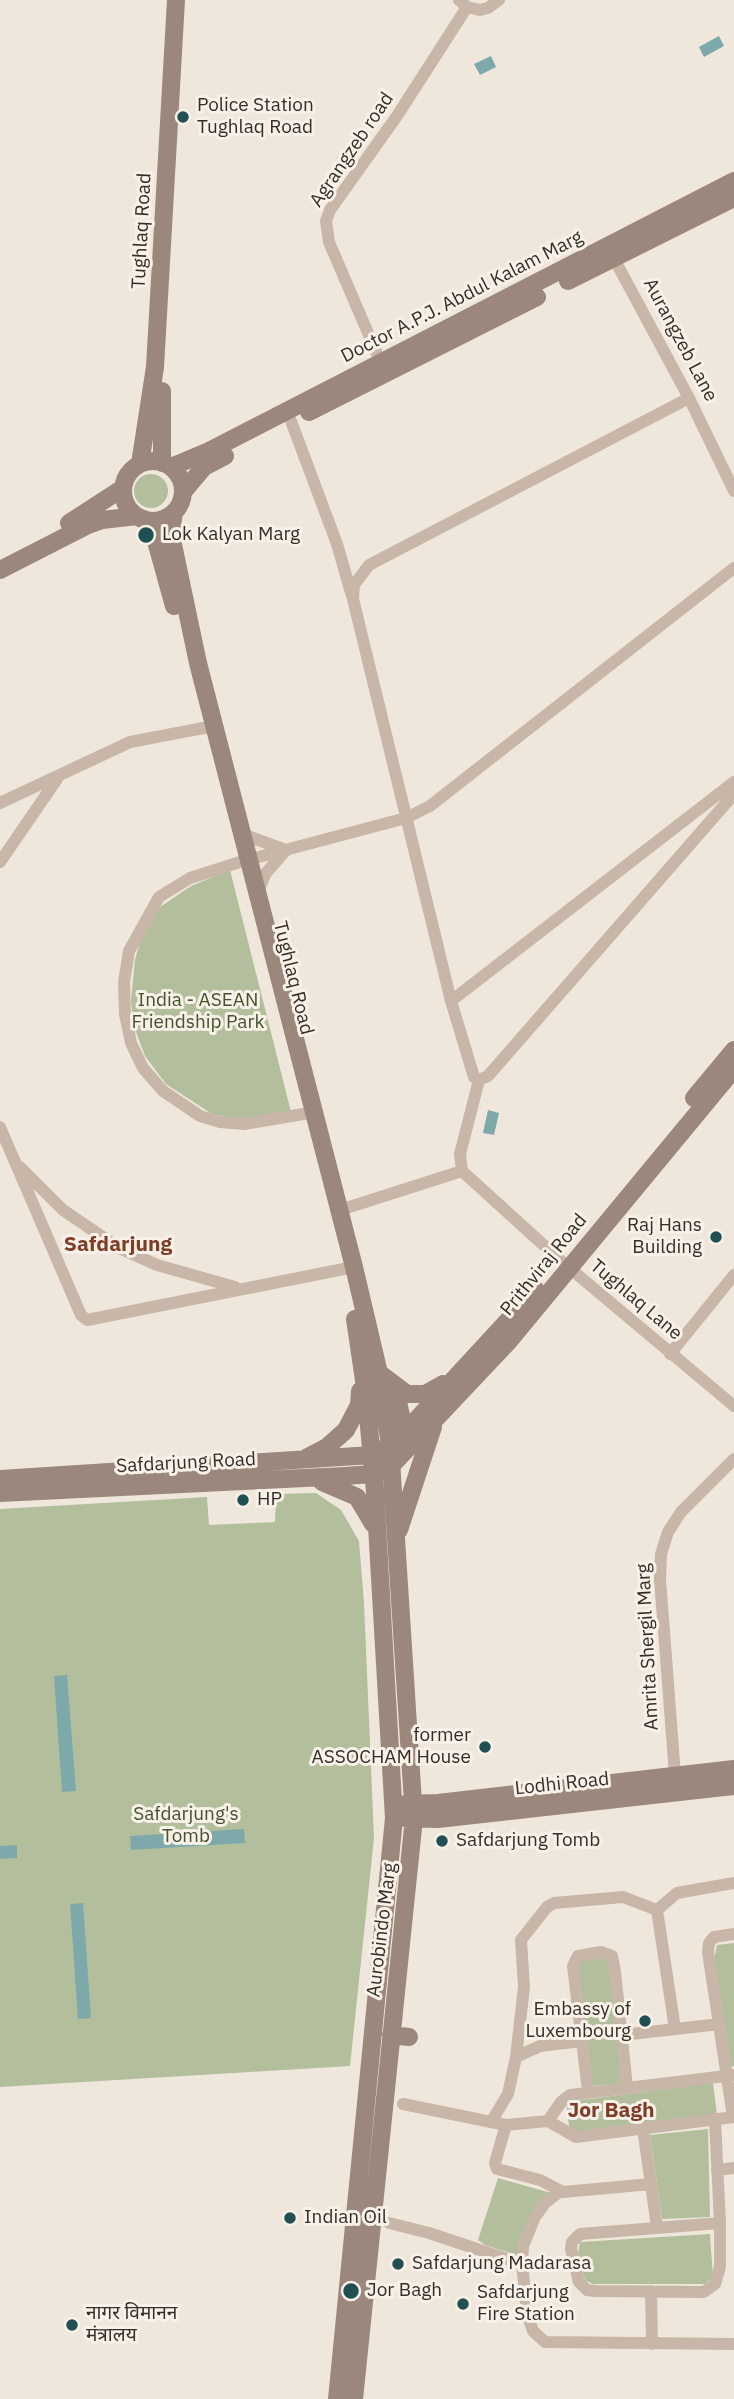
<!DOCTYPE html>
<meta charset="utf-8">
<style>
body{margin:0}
canvas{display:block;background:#f0e7dc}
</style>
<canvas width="734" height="2399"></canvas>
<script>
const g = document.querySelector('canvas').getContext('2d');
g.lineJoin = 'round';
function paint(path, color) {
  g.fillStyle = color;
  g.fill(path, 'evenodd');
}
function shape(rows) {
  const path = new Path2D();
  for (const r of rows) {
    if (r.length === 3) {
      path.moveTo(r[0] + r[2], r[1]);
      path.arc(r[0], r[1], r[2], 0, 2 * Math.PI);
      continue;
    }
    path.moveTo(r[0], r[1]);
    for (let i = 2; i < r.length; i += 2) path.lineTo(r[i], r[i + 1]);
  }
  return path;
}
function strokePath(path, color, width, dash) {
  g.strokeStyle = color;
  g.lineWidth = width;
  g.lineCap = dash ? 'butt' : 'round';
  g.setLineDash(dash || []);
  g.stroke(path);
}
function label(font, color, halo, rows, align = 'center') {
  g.font = font + ' "IBM Plex Sans","Noto Sans Devanagari",sans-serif';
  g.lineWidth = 6;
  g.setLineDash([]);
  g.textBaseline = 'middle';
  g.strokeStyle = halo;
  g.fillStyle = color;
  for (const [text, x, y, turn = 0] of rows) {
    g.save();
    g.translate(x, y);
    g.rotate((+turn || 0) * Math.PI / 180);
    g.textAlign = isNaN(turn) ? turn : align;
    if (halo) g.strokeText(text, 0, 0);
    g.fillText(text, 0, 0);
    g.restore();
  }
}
paint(shape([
 [151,491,17],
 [230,870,291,1112,244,1120,212,1114,166,1084,145,1056,133,1024,131,1000,135,960,142,933,160,907,191,886],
 [316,1493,341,1510,359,1541,364,1603,374,1838,350,2066,0,2087,0,1509,207,1497,209,1525,275,1522,276,1494],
 [734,1943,734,2066,730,2067,714,1960,717,1945],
 [591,1956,609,1958,624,2083,590,2086,576,1970,583,1959],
 [713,2083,717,2115,570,2134,566,2102],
 [708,2129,710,2217,662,2219,650,2135],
 [498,2178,551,2193,517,2255,485,2245,478,2240],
 [710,2234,713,2277,705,2284,593,2284,585,2280,578,2253,580,2242]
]), '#b3be9d');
paint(shape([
 [719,36,724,46,704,57,699,47],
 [491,56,496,67,480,75,474,64],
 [488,1110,499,1113,494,1135,483,1133],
 [67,1675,76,1791,62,1792,54,1676],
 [244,1829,245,1843,131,1850,130,1836],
 [17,1845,17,1858,0,1859,0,1846],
 [83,1903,91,2018,78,2019,70,1904]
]), '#7da9ab');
strokePath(shape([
 [459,0,467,7,480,10,488,8,499,0],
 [611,253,689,398,734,491],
 [380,361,329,242,326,221,330,210,397,116,467,7],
 [689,398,369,565,354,585,353,599,451,1001,474,1077,479,1080,488,1076,734,794],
 [291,421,337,544,352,596],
 [0,803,130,742,214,726],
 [242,834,283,849],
 [0,862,57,779],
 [258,892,266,873,286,850],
 [451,1001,734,782],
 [479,1080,460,1154,462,1171,560,1260,734,1406],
 [315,1112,244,1124,220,1122,200,1116,163,1091,143,1068,131,1043,125,1014,124,982,129,951,159,897,190,878,240,862,406,818,430,806,734,568],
 [0,1127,81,1315,87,1320,354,1267],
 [20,1167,63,1210,119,1248,157,1265,235,1287],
 [340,1210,462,1171],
 [670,1354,734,1275],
 [675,1775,660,1579,661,1554,668,1532,681,1512,734,1459],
 [657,1910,677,1893,734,1883],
 [622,2035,720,2024],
 [516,2057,540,2046,582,2041],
 [588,2091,573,1966,578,1956,601,1952,612,1956,615,1971,627,2087],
 [403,2104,506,2125,548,2121,576,2137,734,2117],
 [733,2117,708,1952,709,1943,714,1937,734,1934],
 [715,2120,720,2223,720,2267,715,2284,704,2292,595,2291,587,2290,579,2282,571,2249,572,2242,580,2234,720,2223],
 [548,2121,561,2102,570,2095,734,2075],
 [491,2122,508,2094,516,2057,524,1987,521,1940,547,1907,554,1903,623,1897,657,1910,675,2029],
 [506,2125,495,2163,497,2169,540,2180,563,2192,651,2184],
 [643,2129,657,2227],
 [717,2170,734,2168],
 [389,2223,429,2233,522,2264,527,2313,533,2331,545,2342,734,2344],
 [522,2264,523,2246,535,2217,545,2203,560,2191],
 [651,2291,652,2344]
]), '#c8b7a9', 12);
strokePath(shape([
 [568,281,734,198],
 [162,391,162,463],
 [309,412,537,297],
 [153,491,30],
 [140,464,155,367,176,0],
 [171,467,209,451,734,181],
 [183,492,204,467,225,456],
 [174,512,171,535,198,663,354,1267,379,1373,390,1445,414,1818,354,2399],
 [144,519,154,534,174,606],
 [69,523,123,488],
 [0,570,88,525,102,520,137,516],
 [694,1098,734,1050],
 [379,1373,407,1394,425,1394,443,1384],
 [395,1387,404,1430],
 [306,1458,327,1447,346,1430,359,1405,360,1391],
 [0,1479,372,1455,390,1445,417,1419,536,1290],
 [322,1482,357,1497,373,1524],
 [0,1493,345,1476,373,1474,391,1466,509,1341,734,1069],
 [399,1530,433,1427],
 [405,1804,438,1803,734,1769],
 [404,1818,438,1819,734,1786],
 [391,2035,409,2037],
 [337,2399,394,1818,375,1492,366,1394,355,1319]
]), '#9b877b', 18);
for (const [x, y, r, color] of [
 [183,117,7,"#215054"],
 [146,535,9,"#215054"],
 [716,1237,7,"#215054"],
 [243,1500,7,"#215054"],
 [485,1747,7,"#215054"],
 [442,1841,7,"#215054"],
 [645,2021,7,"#215054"],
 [290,2218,7,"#215054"],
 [398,2264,7,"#215054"],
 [351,2291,9,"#215054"],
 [463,2304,7,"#215054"],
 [72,2325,7,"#215054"]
]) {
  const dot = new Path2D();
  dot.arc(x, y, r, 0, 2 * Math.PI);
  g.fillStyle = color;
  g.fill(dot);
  strokePath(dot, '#f8f1e8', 2.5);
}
label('19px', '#352d28', '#f8f1e8', [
 ["Police Station",197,106],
 ["Tughlaq Road",197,128],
 ["Lok Kalyan Marg",162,535],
 ["Raj Hans",702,1226,"right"],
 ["Building",702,1248,"right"],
 ["HP",257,1500],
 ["former",471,1736,"right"],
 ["ASSOCHAM House",471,1758,"right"],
 ["Safdarjung Tomb",456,1841],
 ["Embassy of",631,2010,"right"],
 ["Luxembourg",631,2032,"right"],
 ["Indian Oil",304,2218],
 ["Safdarjung Madarasa",412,2264],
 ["Jor Bagh",367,2291],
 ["Safdarjung",477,2293],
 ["Fire Station",477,2315],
 ["नागर विमानन",86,2314],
 ["मंत्रालय",86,2336]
], 'left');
label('19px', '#352d28', '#f8f1e8', [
 ["Agrangzeb road",352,150,-56],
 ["Tughlaq Road",142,231,-87],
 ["Doctor A.P.J. Abdul Kalam Marg",462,297,-27],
 ["Aurangzeb Lane",680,340,62],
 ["Tughlaq Road",293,978,76],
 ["Prithviraj Road",544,1265,-51],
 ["Tughlaq Lane",636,1300,40],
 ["Safdarjung Road",186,1463,-3],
 ["Amrita Shergil Marg",648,1647,-93],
 ["Lodhi Road",562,1784,-6],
 ["Aurobindo Marg",382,1930,-83]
]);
label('19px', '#44522e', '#f8f1e8', [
 ["India - ASEAN",198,1001],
 ["Friendship Park",198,1023],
 ["Safdarjung's",186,1815],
 ["Tomb",186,1837]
]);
label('bold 21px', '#7f3d27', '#f8f1e8', [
 ["Safdarjung",118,1245],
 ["Jor Bagh",611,2111]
]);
</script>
